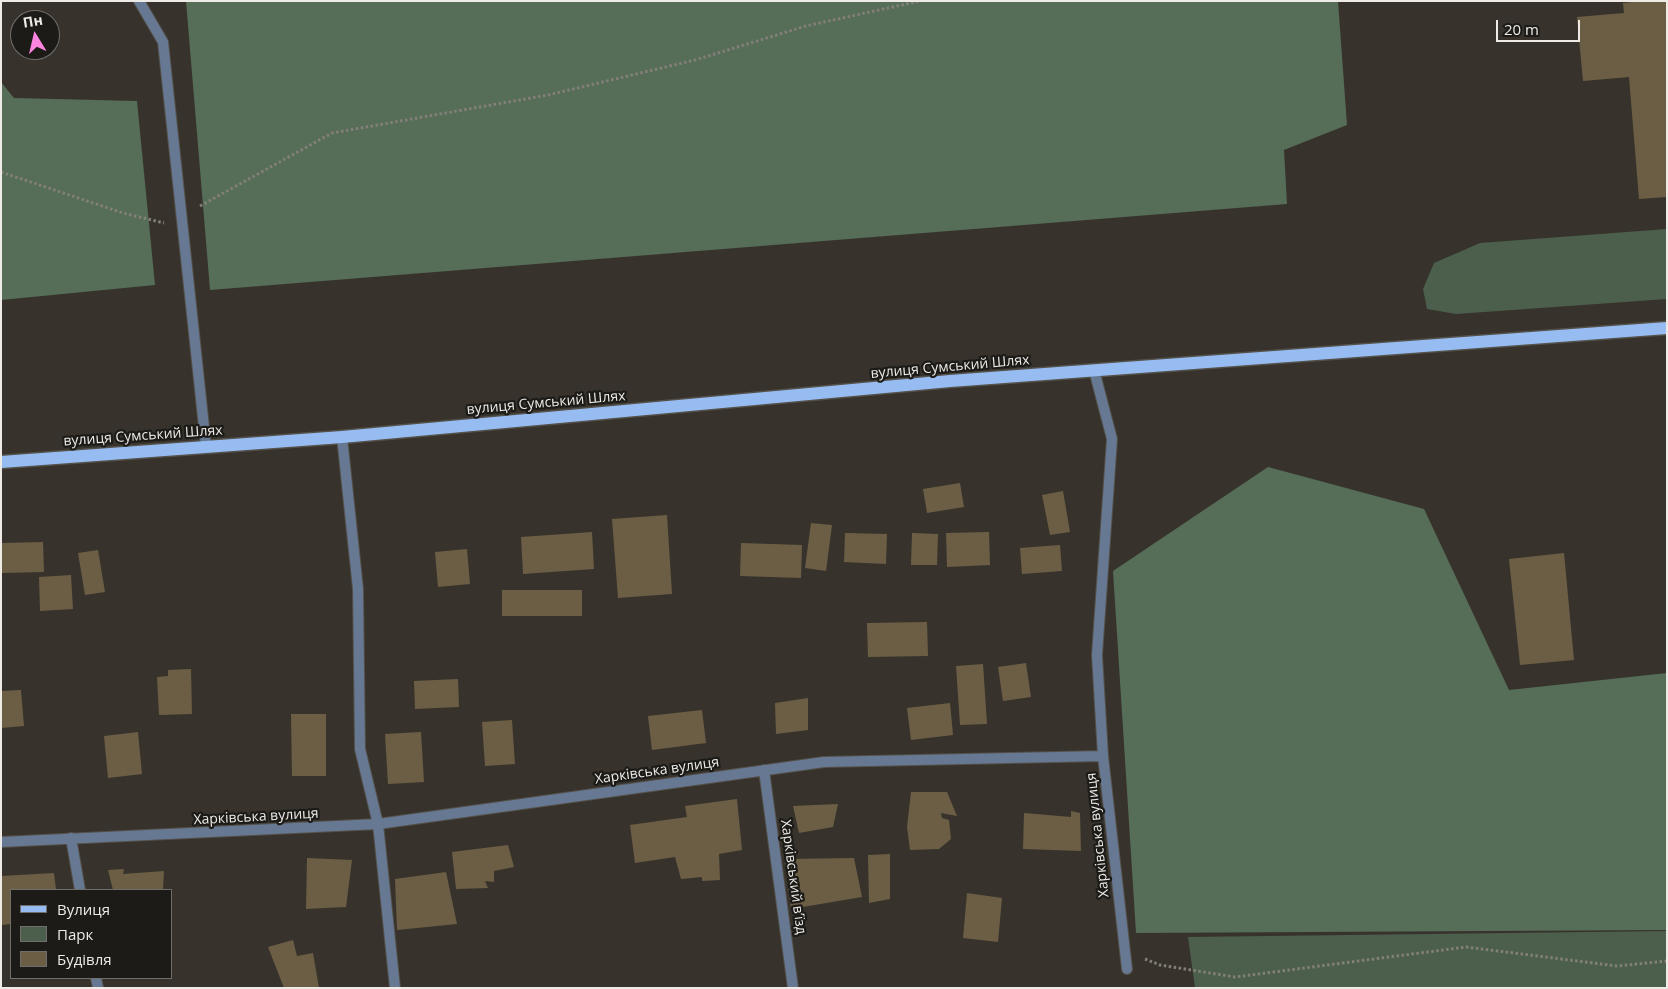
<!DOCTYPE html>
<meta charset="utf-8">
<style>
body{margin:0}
#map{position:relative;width:1668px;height:989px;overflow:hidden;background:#37332c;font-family:"Open Sans",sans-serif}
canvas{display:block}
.frame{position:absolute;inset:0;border:2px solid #eeebe7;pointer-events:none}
.legend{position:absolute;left:10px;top:889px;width:162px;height:90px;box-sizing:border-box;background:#1c1b18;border:1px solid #706e6b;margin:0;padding:6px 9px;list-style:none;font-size:15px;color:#eeebe7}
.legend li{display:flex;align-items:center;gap:10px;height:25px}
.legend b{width:25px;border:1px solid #706e6b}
.north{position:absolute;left:10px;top:10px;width:50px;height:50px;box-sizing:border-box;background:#1c1b18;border:1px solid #706e6b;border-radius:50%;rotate:351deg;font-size:14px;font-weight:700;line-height:20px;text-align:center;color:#eeebe7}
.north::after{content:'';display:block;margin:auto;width:18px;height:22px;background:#fe85df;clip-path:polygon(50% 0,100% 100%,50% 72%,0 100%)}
.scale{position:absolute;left:1496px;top:20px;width:84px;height:22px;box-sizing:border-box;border:2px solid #eeebe7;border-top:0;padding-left:6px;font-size:15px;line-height:18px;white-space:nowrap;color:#eeebe7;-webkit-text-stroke:4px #1c1b18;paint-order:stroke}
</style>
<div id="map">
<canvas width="1668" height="989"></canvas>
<div class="frame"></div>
<ul class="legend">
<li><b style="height:6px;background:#96bcf1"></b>Вулиця</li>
<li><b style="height:14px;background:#4b5f4c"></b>Парк</li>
<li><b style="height:14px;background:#6c5e44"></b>Будівля</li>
</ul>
<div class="north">Пн</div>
<div class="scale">20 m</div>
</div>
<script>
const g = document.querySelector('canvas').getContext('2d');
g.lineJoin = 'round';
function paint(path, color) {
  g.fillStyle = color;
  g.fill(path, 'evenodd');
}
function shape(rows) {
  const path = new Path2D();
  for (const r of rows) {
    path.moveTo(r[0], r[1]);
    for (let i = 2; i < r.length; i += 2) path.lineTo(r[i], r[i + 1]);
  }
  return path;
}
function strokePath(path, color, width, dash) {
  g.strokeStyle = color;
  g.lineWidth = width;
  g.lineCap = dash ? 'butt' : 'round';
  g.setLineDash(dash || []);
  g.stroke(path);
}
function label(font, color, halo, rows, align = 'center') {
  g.font = font + ' "Open Sans",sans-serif';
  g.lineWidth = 4.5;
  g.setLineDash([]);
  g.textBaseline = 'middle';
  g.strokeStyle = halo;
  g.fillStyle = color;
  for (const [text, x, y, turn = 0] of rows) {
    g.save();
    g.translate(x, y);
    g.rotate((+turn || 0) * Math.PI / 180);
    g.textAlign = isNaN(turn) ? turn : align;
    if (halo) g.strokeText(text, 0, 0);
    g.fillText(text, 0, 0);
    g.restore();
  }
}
paint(shape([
 [1667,229,1667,299,1456,314,1427,309,1423,289,1434,263,1480,243],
 [1667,931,1667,988,1195,988,1188,937]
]), '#4b5f4c');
paint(shape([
 [186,1,1338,1,1347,125,1284,150,1287,204,210,290],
 [1,82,14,98,137,101,155,285,1,300],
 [1268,467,1424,509,1509,690,1667,673,1667,930,1136,933,1113,571]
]), '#566d58');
paint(shape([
 [1642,1,1666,1,1667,197,1639,199,1629,77,1583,81,1577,17,1624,13,1623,3],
 [960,483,964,507,927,513,923,489],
 [1063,491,1070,532,1050,535,1042,495],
 [667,515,672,594,618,598,612,519],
 [811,523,832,525,826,571,805,568],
 [592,532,594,569,523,574,521,537],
 [989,532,990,565,947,567,946,533],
 [845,533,887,534,886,564,844,562],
 [912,533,938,534,937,565,911,565],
 [43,542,44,572,1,573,1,543],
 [741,543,802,545,801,578,740,576],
 [1060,545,1062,571,1022,574,1020,548],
 [467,549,470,584,438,587,435,552],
 [98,550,105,592,85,595,78,553],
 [1564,553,1574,660,1520,665,1509,559],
 [71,575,73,609,40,611,39,577],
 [502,590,582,590,582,616,502,616],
 [927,622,928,656,868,657,867,623],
 [1026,663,1031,697,1003,701,998,667],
 [983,664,987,724,960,725,956,666],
 [191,669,192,714,159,715,157,677,168,676,168,670],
 [458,679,459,707,415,709,414,681],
 [21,690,24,726,1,728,1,691],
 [808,698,808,730,776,734,775,703],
 [950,703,953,735,911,740,907,708],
 [702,710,706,743,652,750,648,716],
 [291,714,326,714,326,776,292,776],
 [512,720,515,764,485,766,482,722],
 [138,732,142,774,108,778,104,736],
 [421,732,424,782,388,784,385,734],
 [911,792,947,792,957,816,941,813,942,818,949,820,951,839,939,849,910,850,907,827],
 [737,799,742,850,719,854,720,880,702,881,702,877,681,879,675,857,635,863,630,825,687,817,685,806],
 [838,804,833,827,799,833,793,806],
 [1071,811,1080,813,1081,851,1023,849,1024,813,1071,817],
 [508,845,514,867,494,871,494,882,485,881,488,888,456,889,452,852],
 [890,854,890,899,869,903,868,855],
 [307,858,352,860,346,907,306,909],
 [854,858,862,897,791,909,785,859],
 [124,869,123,874,164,871,163,890,113,890,108,870],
 [446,872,457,924,397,930,395,879],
 [54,873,56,890,11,890,11,924,1,925,1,876],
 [967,893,1002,898,998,942,963,938],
 [293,940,297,956,313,953,319,988,284,988,268,947]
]), '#6c5e44');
const lane = shape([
 [139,1,163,42,206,446],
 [71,838,80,890],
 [96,978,98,988]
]);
const street = shape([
 [1094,370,1112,439,1097,655,1103,756],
 [342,437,358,589,360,749,378,824,395,988],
 [764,770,793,988],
 [1,842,378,824,824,762,1103,756,1127,969]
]);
const primary = shape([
 [1,462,342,437,950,381,1667,328]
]);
strokePath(lane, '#54504a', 12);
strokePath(street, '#54504a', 12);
strokePath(primary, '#54504a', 15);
strokePath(shape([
 [1,172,123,213,164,223],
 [200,206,332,133,548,95,695,60,806,26,920,1],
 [1145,959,1160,965,1235,977,1466,947,1617,966,1667,961]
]), '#837f79', 3, [2.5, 2.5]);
strokePath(lane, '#667892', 10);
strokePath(street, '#667892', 10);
strokePath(primary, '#96bcf1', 12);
label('14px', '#eeebe7', '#1c1b18', [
 ["вулиця Сумський Шлях",950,367,-5],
 ["вулиця Сумський Шлях",546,403,-5],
 ["вулиця Сумський Шлях",143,436,-4],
 ["Харківська вулиця",657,771,-8],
 ["Харківська вулиця",256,817,-3],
 ["Харківська вулиця",1098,835,-96],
 ["Харківський в’їзд",793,877,82]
]);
</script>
